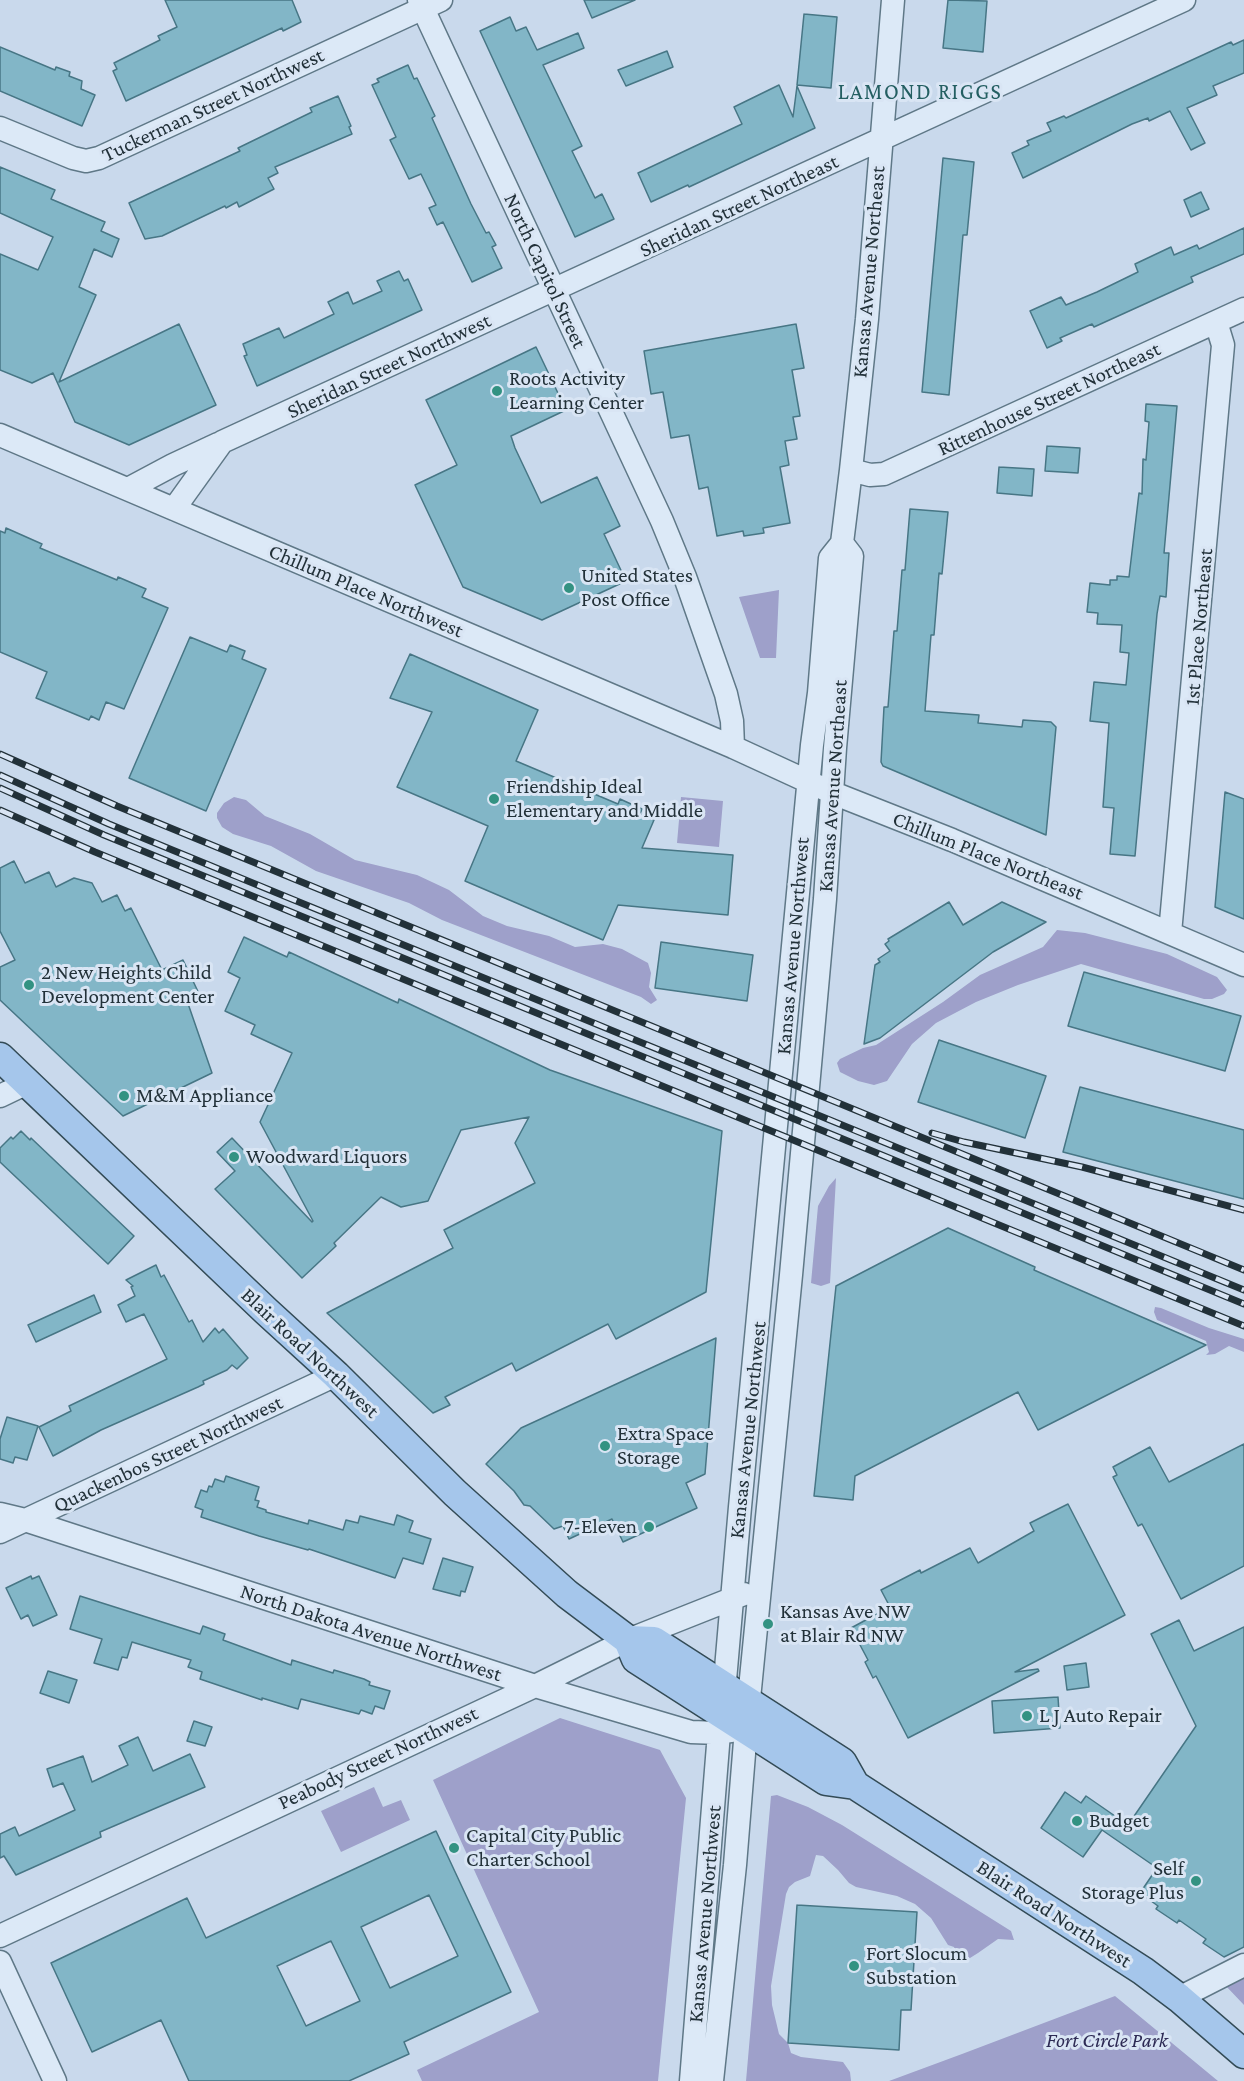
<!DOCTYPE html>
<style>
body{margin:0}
canvas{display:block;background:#c9d9ec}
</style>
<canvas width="1244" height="2081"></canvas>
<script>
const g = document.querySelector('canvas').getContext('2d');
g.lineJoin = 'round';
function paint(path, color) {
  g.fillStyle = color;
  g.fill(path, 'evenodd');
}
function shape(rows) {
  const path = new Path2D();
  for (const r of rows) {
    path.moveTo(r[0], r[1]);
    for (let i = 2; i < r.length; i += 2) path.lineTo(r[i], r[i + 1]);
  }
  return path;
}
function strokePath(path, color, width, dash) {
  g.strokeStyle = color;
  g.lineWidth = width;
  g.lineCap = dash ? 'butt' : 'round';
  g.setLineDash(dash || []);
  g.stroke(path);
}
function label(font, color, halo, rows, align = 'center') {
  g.font = font + ' "Crimson Pro",serif';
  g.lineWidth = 6;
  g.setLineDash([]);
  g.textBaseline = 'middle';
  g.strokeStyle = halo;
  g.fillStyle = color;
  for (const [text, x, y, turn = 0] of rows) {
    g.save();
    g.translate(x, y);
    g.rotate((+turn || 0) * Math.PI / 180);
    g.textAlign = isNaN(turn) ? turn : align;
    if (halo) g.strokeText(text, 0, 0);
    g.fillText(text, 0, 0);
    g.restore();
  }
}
paint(shape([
 [779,590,776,658,760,658,739,597],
 [234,797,246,800,265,816,310,834,355,860,417,875,449,890,483,916,507,926,549,936,575,947,603,944,622,949,648,963,651,973,649,987,657,1000,651,1004,641,997,442,920,409,903,316,871,271,846,233,834,222,827,217,818,217,813,224,803],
 [681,797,723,801,719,847,677,843],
 [1057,930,1085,933,1167,954,1217,977,1227,990,1224,994,1212,999,1204,999,1081,964,1018,985,976,1002,936,1023,912,1044,887,1081,874,1085,858,1081,840,1072,837,1063,840,1059,863,1048,876,1045,943,1002,980,975,1043,947],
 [836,1178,830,1283,821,1286,811,1283,818,1206,829,1186],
 [1155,1307,1161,1308,1209,1328,1244,1339,1244,1352,1229,1346,1215,1354,1206,1355,1209,1352,1206,1341,1157,1320,1154,1312],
 [560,1718,660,1750,686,1798,658,2081,422,2081,417,2070,539,2012,433,1780],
 [374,1787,383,1807,401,1800,410,1820,341,1852,321,1811],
 [777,1795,808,1807,842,1825,1011,1931,1014,1940,998,1939,978,1953,970,1958,962,1959,957,1955,954,1947,948,1945,931,1918,915,1904,897,1896,856,1887,849,1883,838,1870,823,1856,816,1855,810,1876,795,1882,789,1887,786,1894,771,1986,772,2005,779,2034,788,2043,791,2053,801,2057,843,2062,850,2072,851,2081,746,2081,771,1796],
 [1244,1975,1244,2005,1225,1985],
 [1115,1996,1218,2081,889,2081,962,2054]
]), '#9ea0ca');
const building = shape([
 [165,0,292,0,301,22,283,31,282,28,126,101,113,71,117,69,114,63,160,40,158,36,177,27,165,0],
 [584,0,635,0,592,18,584,0],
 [948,0,987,1,983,52,943,48,948,0],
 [804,14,837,17,831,88,797,85,804,14],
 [510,17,516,31,526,27,537,50,578,33,584,48,543,65,582,146,572,151,595,198,602,194,614,219,575,237,480,31,510,17],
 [1244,40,1244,73,1213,86,1217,95,1187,108,1205,143,1191,150,1170,111,1149,121,1148,118,1132,124,1023,178,1012,153,1029,145,1027,141,1051,131,1047,123,1064,116,1066,118,1231,42,1233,45,1244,40],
 [0,47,55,70,56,67,70,72,69,76,82,81,81,89,95,95,82,126,0,91,0,47],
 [667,51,673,67,626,86,618,70,667,51],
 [408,65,414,79,417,78,435,116,432,118,471,204,486,233,489,232,496,245,492,247,502,268,472,282,443,222,437,225,429,208,436,205,421,174,409,179,390,140,396,137,372,85,379,82,377,79,408,65],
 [779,85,793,117,797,86,815,128,689,187,688,185,651,202,638,173,742,124,734,107,779,85],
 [338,96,351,126,349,127,352,134,275,167,278,173,268,178,274,189,239,207,237,202,226,208,225,206,162,236,145,239,129,203,240,151,238,148,312,112,310,108,338,96],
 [943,158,974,162,967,235,963,235,949,395,922,392,943,158],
 [0,167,55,190,51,199,105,222,101,231,119,239,112,257,94,249,79,287,96,295,59,382,179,324,216,405,129,445,75,422,53,373,32,383,0,370,0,254,38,270,53,237,0,213,0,167],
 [1201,192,1209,209,1191,217,1184,200,1201,192],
 [1244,228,1244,254,1191,277,1193,282,1094,327,1092,324,1060,338,1062,341,1047,348,1030,311,1061,297,1066,305,1097,292,1138,272,1135,264,1171,247,1174,255,1197,245,1199,249,1244,228],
 [399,271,404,281,408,279,422,310,257,386,244,356,247,355,243,344,279,328,284,338,334,314,328,302,348,292,353,304,382,291,377,281,399,271],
 [796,324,804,368,792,370,800,416,793,417,797,439,785,441,789,465,780,467,790,523,763,528,764,533,744,536,743,531,717,536,708,487,699,489,689,435,671,438,663,392,651,394,644,351,796,324],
 [536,347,566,410,511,436,515,448,541,503,597,477,620,526,604,534,626,581,542,620,463,587,415,485,457,465,426,400,536,347],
 [1146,404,1177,406,1164,553,1169,553,1166,597,1160,596,1157,614,1135,856,1110,854,1114,808,1103,807,1109,723,1090,721,1094,682,1126,685,1129,653,1120,652,1122,625,1097,624,1098,613,1087,612,1090,583,1110,585,1110,580,1117,580,1117,576,1129,577,1139,493,1142,494,1143,459,1146,460,1149,422,1145,421,1146,404],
 [1047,446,1080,448,1078,473,1045,471,1047,446],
 [999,467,1034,469,1032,496,997,493,999,467],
 [910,509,948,512,942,574,939,573,934,635,931,635,925,711,979,715,978,723,1022,727,1023,720,1051,722,1056,727,1046,835,883,766,881,762,884,707,888,707,894,631,897,631,902,570,905,570,910,509],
 [6,528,42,544,40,548,117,580,118,577,146,589,142,597,168,608,124,709,106,702,99,720,91,716,89,720,36,698,47,672,0,652,0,531,5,533,6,528],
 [190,637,227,652,230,645,245,651,242,659,266,669,206,811,129,778,190,637],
 [410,654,538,710,516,761,618,804,620,799,642,809,640,814,654,820,642,848,733,855,728,915,618,905,603,940,465,881,488,826,397,787,432,712,390,698,410,654],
 [1225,792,1244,799,1244,919,1215,907,1225,792],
 [14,861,25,883,49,872,56,887,74,878,92,883,102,902,117,895,125,911,131,908,162,970,183,960,202,1000,184,992,212,1073,123,1116,0,1000,0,967,15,960,0,931,0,868,14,861],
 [949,902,963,925,1002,902,1046,922,993,952,880,1038,864,1044,875,965,880,962,878,959,890,951,885,944,889,941,888,939,949,902],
 [244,937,287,957,289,952,398,1003,399,999,550,1070,722,1131,706,1292,616,1339,608,1324,516,1371,512,1363,445,1397,450,1405,433,1413,327,1313,453,1248,444,1230,535,1183,515,1143,529,1117,461,1130,428,1201,401,1207,381,1197,334,1243,336,1246,302,1278,215,1189,235,1171,217,1152,232,1138,312,1222,313,1221,260,1122,292,1053,251,1034,255,1025,225,1011,240,978,228,972,244,937],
 [661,942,753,955,747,1001,655,988,661,942],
 [1084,972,1241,1016,1225,1071,1068,1026,1084,972],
 [939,1040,1046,1076,1025,1138,918,1102,939,1040],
 [1080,1087,1244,1130,1244,1199,1063,1152,1080,1087],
 [21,1131,30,1140,31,1138,134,1236,108,1264,0,1162,0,1148,11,1137,13,1139,21,1131],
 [948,1228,1035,1267,1034,1270,1206,1345,1038,1430,1018,1392,855,1476,853,1500,814,1496,836,1286,948,1228],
 [156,1265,161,1277,164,1275,189,1322,192,1320,203,1342,215,1328,219,1333,223,1329,248,1358,237,1369,232,1365,227,1370,203,1381,204,1384,198,1387,101,1430,53,1456,39,1427,71,1411,69,1406,167,1359,144,1314,126,1322,118,1305,135,1296,131,1287,133,1286,126,1280,156,1265],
 [94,1295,101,1312,36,1342,28,1325,94,1295],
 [716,1338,705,1474,686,1483,697,1508,623,1542,612,1519,569,1539,563,1526,554,1529,530,1506,524,1505,514,1491,486,1464,521,1428,716,1338],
 [7,1417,38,1426,27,1460,15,1457,13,1463,0,1459,0,1439,7,1417],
 [1244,1444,1244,1566,1181,1599,1142,1524,1138,1526,1113,1477,1117,1475,1113,1467,1150,1447,1169,1482,1244,1444],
 [226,1476,259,1487,255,1500,259,1501,257,1507,266,1510,266,1512,308,1524,309,1520,343,1530,346,1520,358,1523,360,1516,394,1525,397,1515,413,1521,409,1532,431,1539,423,1564,403,1558,395,1578,309,1549,308,1550,259,1536,201,1517,203,1510,195,1507,201,1490,207,1492,209,1486,212,1487,215,1479,224,1482,226,1476],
 [1068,1504,1125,1615,1015,1672,1038,1669,1039,1671,908,1738,876,1676,873,1678,865,1662,868,1660,851,1628,890,1607,881,1590,920,1570,921,1573,970,1548,978,1563,1034,1531,1030,1523,1068,1504],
 [443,1558,473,1567,465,1592,461,1591,460,1596,433,1589,443,1558],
 [31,1576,32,1579,39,1576,57,1615,33,1626,28,1615,21,1619,6,1588,31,1576],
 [80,1596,200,1634,203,1626,225,1634,223,1640,291,1665,292,1660,333,1673,334,1670,364,1679,370,1682,369,1685,390,1691,384,1709,375,1706,372,1714,361,1710,359,1714,301,1699,298,1709,262,1698,262,1700,200,1679,202,1672,188,1667,191,1660,132,1642,127,1658,122,1657,118,1670,94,1663,102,1639,70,1629,80,1596],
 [1179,1620,1194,1651,1244,1627,1244,1947,1224,1957,1203,1943,1206,1939,1179,1920,1177,1923,1156,1909,1158,1906,1140,1893,1157,1868,1102,1830,1083,1857,1041,1828,1065,1792,1081,1803,1086,1796,1128,1825,1196,1726,1151,1634,1179,1620],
 [1086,1663,1089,1687,1067,1690,1064,1666,1086,1663],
 [48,1671,77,1680,69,1703,40,1693,48,1671],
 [1058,1697,1060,1728,994,1733,992,1701,1058,1697],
 [194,1721,212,1727,205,1746,187,1741,194,1721],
 [138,1737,153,1771,190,1754,205,1787,100,1832,101,1837,16,1875,4,1856,0,1858,0,1834,15,1827,19,1836,75,1810,63,1783,53,1787,47,1769,83,1756,92,1782,128,1765,119,1746,138,1737],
 [436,1831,511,1992,404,2042,409,2054,349,2081,189,2081,161,2020,92,2052,51,1963,187,1898,206,1938,436,1831],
 [429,1895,458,1956,390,1988,361,1927,429,1895],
 [331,1941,360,2001,306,2026,277,1966,331,1941],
 [797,1905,917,1912,911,2010,901,2010,899,2050,788,2043,797,1905]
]);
paint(building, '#82b6c7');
strokePath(building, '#477685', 1.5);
const minor = shape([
 [419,0,662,521,685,577,726,694,732,721,733,747],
 [0,128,73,158,86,161,99,158,441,0],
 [0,435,733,747,833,793,952,840,1244,965],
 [851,470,870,475,884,474,1244,309],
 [128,489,173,465,218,444],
 [174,509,222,442,1184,0],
 [1170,933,1223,345,1216,322],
 [0,1096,27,1083],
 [0,1514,25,1520,535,1686,691,1732,719,1733,732,1731],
 [0,1532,336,1375],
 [0,1936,535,1686,628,1640,744,1594],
 [0,1962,55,2081],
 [1179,1998,1244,1965],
 [691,2081,719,1733,722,1715,740,1507,812,745,819,693,830,558,842,543,851,470,867,319,893,0],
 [712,2081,735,1865,746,1729,791,1275,825,899,835,748,852,556,842,543]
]);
const major = shape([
 [0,1057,266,1311,336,1375,455,1493,567,1594,628,1640,636,1659,826,1781,855,1785],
 [628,1640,654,1641,842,1762,855,1785,1143,1971,1179,1998,1244,2054]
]);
strokePath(minor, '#5f7887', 25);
strokePath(major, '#334b56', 31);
strokePath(minor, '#dce9f7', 22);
strokePath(major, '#a5c6eb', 28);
const rail = shape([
 [0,754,117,806,1244,1270],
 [0,775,109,824,1244,1290],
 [0,788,104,835,1244,1304],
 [0,810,95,852,1244,1326],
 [932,1133,964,1142,1082,1167,1244,1210]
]);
strokePath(rail, '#223139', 7);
strokePath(rail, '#d9e5f4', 4.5, [14]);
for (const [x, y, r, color] of [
 [497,391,6,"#339282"],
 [569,588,6,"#339282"],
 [494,799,6,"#339282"],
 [29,985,6,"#339282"],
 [124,1096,6,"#339282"],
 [234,1157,6,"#339282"],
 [605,1446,6,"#339282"],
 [649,1527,6,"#339282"],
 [768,1624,6,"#339282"],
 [1027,1716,6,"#339282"],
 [1077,1821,6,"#339282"],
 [454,1848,6,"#339282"],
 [1196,1881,6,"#339282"],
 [854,1966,6,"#339282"]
]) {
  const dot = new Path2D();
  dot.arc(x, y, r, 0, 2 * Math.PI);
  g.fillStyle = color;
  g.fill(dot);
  strokePath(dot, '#d9e5f4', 2);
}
label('21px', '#223139', '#d9e5f4', [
 ["Tuckerman Street Northwest",213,105,-25],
 ["Sheridan Street Northeast",739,206,-25],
 ["North Capitol Street",545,271,65],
 ["Kansas Avenue Northeast",869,272,-85],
 ["Sheridan Street Northwest",389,366,-25],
 ["Rittenhouse Street Northeast",1049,399,-25],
 ["Chillum Place Northwest",366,591,23],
 ["1st Place Northeast",1199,627,-85],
 ["Kansas Avenue Northeast",833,786,-86],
 ["Chillum Place Northeast",988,856,22],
 ["Kansas Avenue Northwest",793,946,-85],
 ["Blair Road Northwest",310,1353,43],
 ["Kansas Avenue Northwest",748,1430,-84],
 ["Quackenbos Street Northwest",168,1454,-25],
 ["North Dakota Avenue Northwest",371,1633,18],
 ["Peabody Street Northwest",378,1758,-25],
 ["Kansas Avenue Northwest",705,1914,-85],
 ["Blair Road Northwest",1054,1914,33]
]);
label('21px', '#223139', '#d9e5f4', [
 ["Roots Activity",509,379],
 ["Learning Center",509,403],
 ["United States",581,576],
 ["Post Office",581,600],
 ["Friendship Ideal",506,787],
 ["Elementary and Middle",506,811],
 ["2 New Heights Child",41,973],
 ["Development Center",41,997],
 ["M&M Appliance",136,1096],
 ["Woodward Liquors",246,1157],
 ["Extra Space",617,1434],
 ["Storage",617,1458],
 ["7-Eleven",637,1527,"right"],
 ["Kansas Ave NW",780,1612],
 ["at Blair Rd NW",780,1636],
 ["L J Auto Repair",1039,1716],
 ["Budget",1089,1821],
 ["Capital City Public",466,1836],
 ["Charter School",466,1860],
 ["Self",1184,1869,"right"],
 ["Storage Plus",1184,1893,"right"],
 ["Fort Slocum",866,1954],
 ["Substation",866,1978]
], 'left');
label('italic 21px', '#2d2a54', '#d9e5f4', [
 ["Fort Circle Park",1107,2041]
]);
g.letterSpacing = '1.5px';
label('22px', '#245f62', '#d9e5f4', [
 ["LAMOND RIGGS",920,92]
]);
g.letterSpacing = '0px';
</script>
